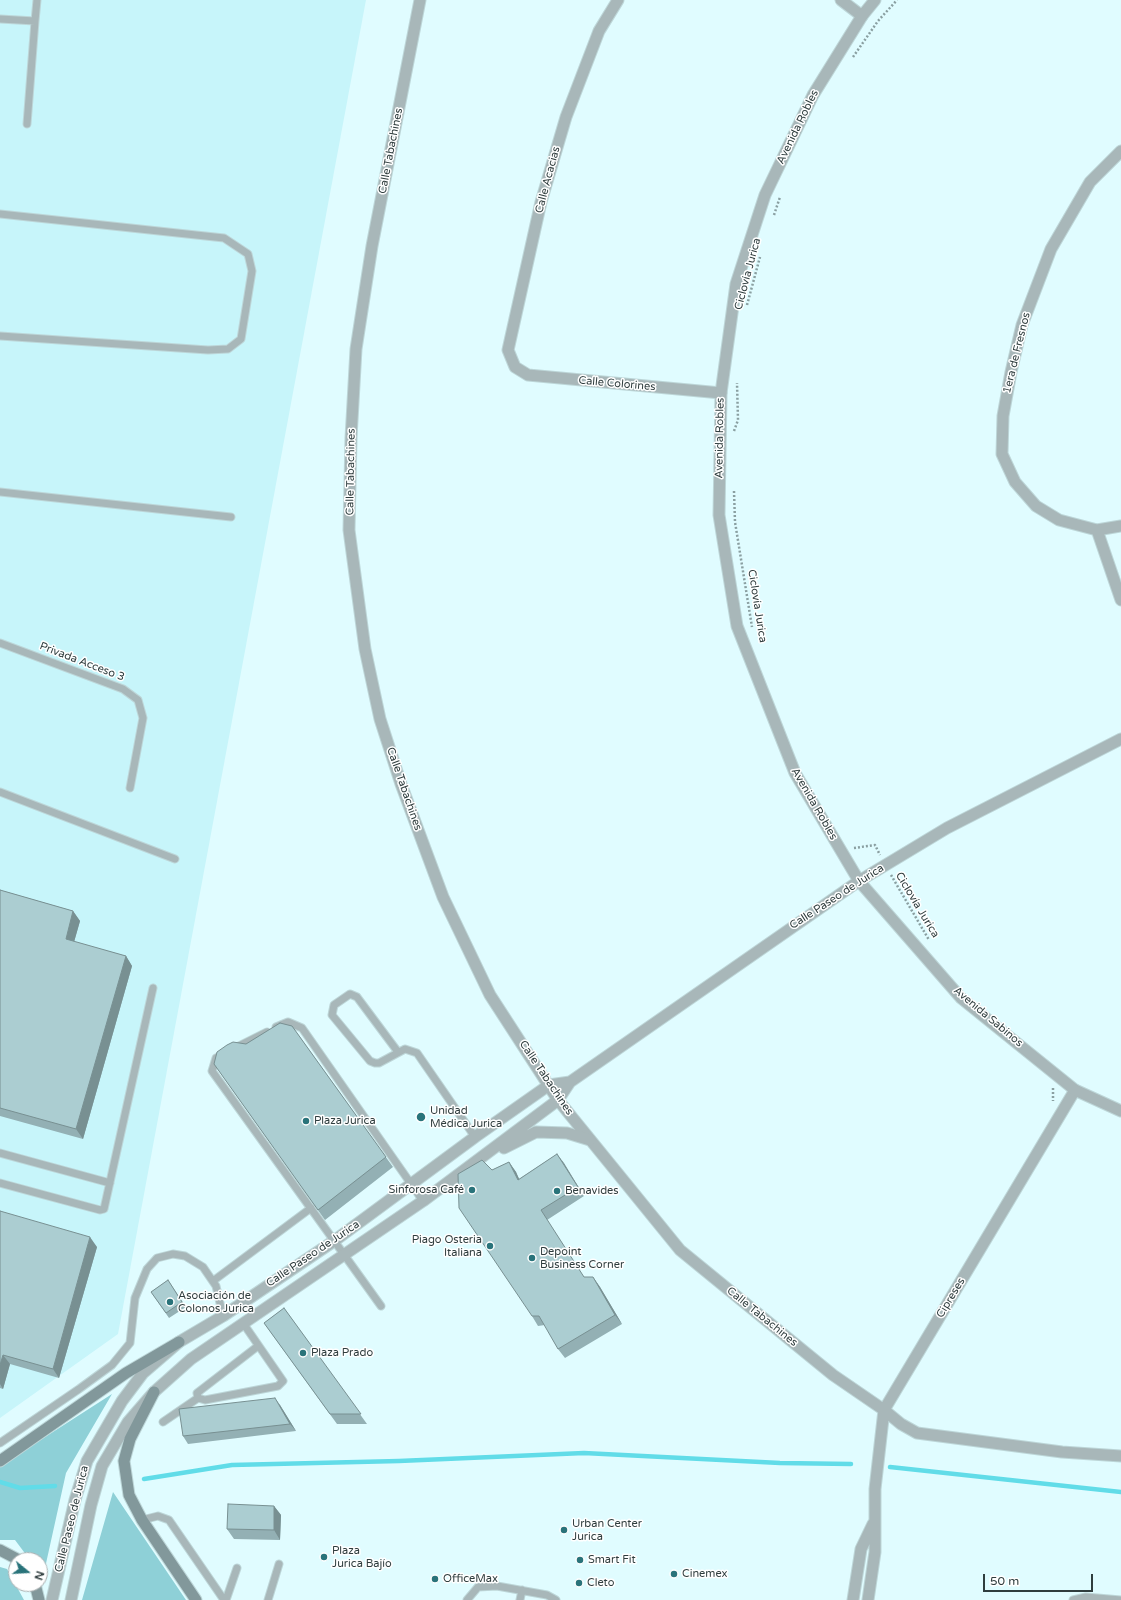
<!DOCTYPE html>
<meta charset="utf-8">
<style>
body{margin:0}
#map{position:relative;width:1121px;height:1600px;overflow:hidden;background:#e0fcff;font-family:"Varela Round",sans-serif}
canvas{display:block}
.north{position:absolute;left:8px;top:1552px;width:40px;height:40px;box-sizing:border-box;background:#fff;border:1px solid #acb1b2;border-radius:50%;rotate:108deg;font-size:11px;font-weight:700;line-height:16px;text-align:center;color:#2f3d3e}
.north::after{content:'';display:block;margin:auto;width:14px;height:18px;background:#29737a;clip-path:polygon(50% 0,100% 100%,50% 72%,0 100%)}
.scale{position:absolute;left:983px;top:1574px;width:110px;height:18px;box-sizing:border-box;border:2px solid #2f3d3e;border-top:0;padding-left:5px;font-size:12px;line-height:14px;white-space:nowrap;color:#2f3d3e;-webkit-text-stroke:3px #fff;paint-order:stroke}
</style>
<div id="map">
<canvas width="1121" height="1600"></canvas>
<div class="north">N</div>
<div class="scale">50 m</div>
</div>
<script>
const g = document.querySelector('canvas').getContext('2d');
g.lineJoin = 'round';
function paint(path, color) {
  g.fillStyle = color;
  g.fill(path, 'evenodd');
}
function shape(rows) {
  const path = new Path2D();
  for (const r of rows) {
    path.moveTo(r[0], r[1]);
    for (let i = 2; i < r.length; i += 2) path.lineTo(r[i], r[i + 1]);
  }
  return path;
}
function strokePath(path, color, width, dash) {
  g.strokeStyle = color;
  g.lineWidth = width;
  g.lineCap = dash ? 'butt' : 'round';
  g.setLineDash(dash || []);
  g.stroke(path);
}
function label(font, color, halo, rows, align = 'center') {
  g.font = font + ' "Varela Round",sans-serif';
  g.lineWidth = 3;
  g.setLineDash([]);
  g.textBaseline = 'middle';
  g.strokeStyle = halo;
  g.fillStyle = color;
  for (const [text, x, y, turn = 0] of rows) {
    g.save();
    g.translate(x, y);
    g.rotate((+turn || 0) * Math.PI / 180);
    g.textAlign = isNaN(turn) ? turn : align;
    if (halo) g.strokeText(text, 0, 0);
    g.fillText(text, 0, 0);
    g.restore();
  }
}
paint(shape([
 [0,0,366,0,118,1334,0,1418]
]), '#c7f5fa');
paint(shape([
 [112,1394,66,1473,43,1577,40,1573,40,1560,30,1560,15,1540,0,1540,0,1466],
 [113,1492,186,1600,82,1600],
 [0,1567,7,1569,24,1600,0,1600]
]), '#8ed0d7');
strokePath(shape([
 [890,1467,1121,1492],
 [144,1479,232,1465,399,1461,584,1453,780,1463,851,1464],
 [0,1482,20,1488,55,1486]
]), '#61dce8', 4.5);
const service = shape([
 [0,19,35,21,37,0],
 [27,124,35,21],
 [0,214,224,238,248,254,252,271,241,339,228,349,208,350,0,336],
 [0,492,231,517],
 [0,643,123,689,138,700,143,718,130,788],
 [0,792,175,859],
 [276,1027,288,1022,302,1028,423,1201],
 [235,1048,267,1032],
 [398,1052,357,997,350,994,334,1005,332,1015,370,1061,375,1063,379,1063,405,1049,417,1053,475,1137],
 [222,1055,216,1058,212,1071,381,1306],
 [0,1153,110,1183],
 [0,1183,100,1210,104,1209,153,988],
 [213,1281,311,1208],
 [243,1323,283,1381,278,1386,205,1400,198,1398,197,1393,258,1346],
 [163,1422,198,1398],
 [0,1443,79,1389,112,1365,130,1343,135,1298,147,1269,157,1258,173,1254,185,1256,203,1267,216,1286,223,1316],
 [142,1520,158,1516,169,1520,224,1600],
 [226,1600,237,1568],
 [268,1600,279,1564],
 [467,1600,478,1587,497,1586,547,1595,556,1600],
 [520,1600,522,1590],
 [1073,1600,1086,1597,1121,1600]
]);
const minor = shape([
 [420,0,372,246,356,349,351,438,349,530,365,649,380,719,401,784,443,897,490,995,558,1100,680,1250,833,1375,884,1410,901,1424,917,1433,1062,1452,1121,1456],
 [618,0,599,31,566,117,541,202,508,350,515,367,528,375,721,393],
 [841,0,862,16],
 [1121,151,1090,182,1051,249,1022,325,1011,372,1003,416,1002,454,1015,482,1036,506,1059,520,1097,530,1121,526],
 [1097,530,1121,600],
 [853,1600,861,1549,873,1524],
 [868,1600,875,1552,875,1489,884,1410,1075,1090]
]);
const tertiary = shape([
 [875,0,862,16,813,95,765,195,736,284,721,393,719,515,737,626,795,773,859,881,961,998,1075,1090,1121,1111],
 [504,1148,536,1132,567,1133,590,1140],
 [52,1600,75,1500,87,1461,122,1401,143,1373,179,1342,223,1316,334,1241,475,1137,549,1085,570,1082],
 [71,1600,91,1505,102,1466,128,1422,154,1392,191,1359,423,1201,558,1100,570,1082,859,881,947,828,1121,739]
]);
const secondary = shape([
 [154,1392,130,1439,124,1461,129,1495,142,1520,196,1600],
 [0,1461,126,1373,179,1342],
 [0,1550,19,1560],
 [35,1584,39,1600]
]);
strokePath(service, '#bdd6d8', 9);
strokePath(minor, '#bdd6d8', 13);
strokePath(tertiary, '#bdd6d8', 13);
strokePath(secondary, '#bdd6d8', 13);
strokePath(shape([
 [853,57,878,21,897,0],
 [774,215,780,197],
 [747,305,760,257],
 [734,431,738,420,737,383],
 [734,491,735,522,752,627],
 [854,848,875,845,880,855],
 [891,875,929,940],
 [1053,1088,1053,1101]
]), '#8a9fa1', 2.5, [2, 2]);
strokePath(service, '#a8b7b9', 7);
strokePath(minor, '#a8b7b9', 11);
strokePath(tertiary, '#a8b7b9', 11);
strokePath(secondary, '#82989b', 11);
paint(shape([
 [0,890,73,911,80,921,74,942,126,956,132,966,83,1139,0,1116],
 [292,1026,393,1167,325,1220,214,1064,246,1044],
 [557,1154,584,1196,547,1220,584,1277,593,1277,600,1287,622,1324,565,1358,558,1349,545,1325,538,1326,532,1316,492,1170,509,1162,516,1172,519,1179],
 [0,1211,97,1247,59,1378,10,1364,3,1389,0,1388],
 [168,1280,186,1307,169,1318,151,1292],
 [284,1308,367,1424,337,1424,264,1323],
 [280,1405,296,1431,188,1444,183,1436],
 [274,1506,281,1515,280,1540,234,1539,227,1529]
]), '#93b0b4');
paint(shape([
 [73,911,80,921,72,949,66,939],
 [126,956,132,966,83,1139,76,1129],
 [557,1154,564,1163,584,1196,578,1187],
 [509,1162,516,1172,524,1190,518,1180],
 [90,1237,97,1247,59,1378,53,1369],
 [593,1277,600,1287,622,1324,615,1315],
 [3,1355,10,1364,3,1389,0,1384,0,1365],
 [275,1398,280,1405,296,1431,290,1424],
 [274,1506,281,1515,280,1540,274,1530]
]), '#789092');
const building = shape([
 [0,890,73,911,66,939,126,956,76,1129,0,1108,0,890],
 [280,1023,292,1026,386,1157,318,1210,214,1064,217,1052,227,1045,233,1042,246,1044,280,1023],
 [557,1154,578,1187,541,1210,584,1277,593,1277,615,1315,558,1349,539,1316,532,1316,459,1208,458,1174,482,1160,492,1170,509,1162,518,1180,557,1154],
 [0,1211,90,1237,53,1369,3,1355,0,1365,0,1211],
 [168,1280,182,1302,166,1313,151,1292,168,1280],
 [284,1308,361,1414,330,1414,264,1323,284,1308],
 [275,1398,290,1424,183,1436,179,1409,275,1398],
 [228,1504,274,1506,274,1530,227,1529,228,1504]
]);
paint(building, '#abcdd1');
strokePath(building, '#789092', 1);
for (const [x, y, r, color] of [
 [421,1117,5,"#29737a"],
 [306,1121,4,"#29737a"],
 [472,1190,4,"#29737a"],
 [557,1191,4,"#29737a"],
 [490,1246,4,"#29737a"],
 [532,1258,4,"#29737a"],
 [170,1302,4,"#29737a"],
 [303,1353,4,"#29737a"],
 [564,1530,4,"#29737a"],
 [324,1557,4,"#29737a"],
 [580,1560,4,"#29737a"],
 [674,1574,4,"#29737a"],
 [435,1579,4,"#29737a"],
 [579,1583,4,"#29737a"]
]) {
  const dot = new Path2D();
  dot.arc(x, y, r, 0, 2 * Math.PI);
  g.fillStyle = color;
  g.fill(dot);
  strokePath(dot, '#fff', 1.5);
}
label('11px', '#2f3d3e', '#fff', [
 ["Avenida Robles",798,127,-64],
 ["Calle Tabachines",391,151,-79],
 ["Calle Acacias",548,180,-75],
 ["Ciclovía Jurica",748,274,-75],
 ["1era de Fresnos",1017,353,-76],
 ["Calle Colorines",617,384,5],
 ["Avenida Robles",720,438,-89],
 ["Calle Tabachines",351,472,-89],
 ["Ciclovía Jurica",757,606,81],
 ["Privada Acceso 3",82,662,21],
 ["Calle Tabachines",404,789,71],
 ["Avenida Robles",814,804,60],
 ["Calle Paseo de Jurica",837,897,-33],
 ["Ciclovía Jurica",917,905,59],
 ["Avenida Sabinos",988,1017,40],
 ["Calle Tabachines",546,1078,56],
 ["Calle Paseo de Jurica",313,1254,-34],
 ["Cipreses",951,1298,-59],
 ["Calle Tabachines",762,1317,39],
 ["Calle Paseo de Jurica",72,1519,-76]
]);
label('11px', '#2f3d3e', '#fff', [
 ["Unidad",430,1111],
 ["Médica Jurica",430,1124],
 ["Plaza Jurica",314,1121],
 ["Sinforosa Café",464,1190,"right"],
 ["Benavides",565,1191],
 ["Piago Osteria",482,1240,"right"],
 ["Italiana",482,1253,"right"],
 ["Depoint",540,1252],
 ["Business Corner",540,1265],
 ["Asociación de",178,1296],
 ["Colonos Jurica",178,1309],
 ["Plaza Prado",311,1353],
 ["Urban Center",572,1524],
 ["Jurica",572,1537],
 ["Plaza",332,1551],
 ["Jurica Bajío",332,1564],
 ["Smart Fit",588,1560],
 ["Cinemex",682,1574],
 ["OfficeMax",443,1579],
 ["Cleto",587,1583]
], 'left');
</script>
